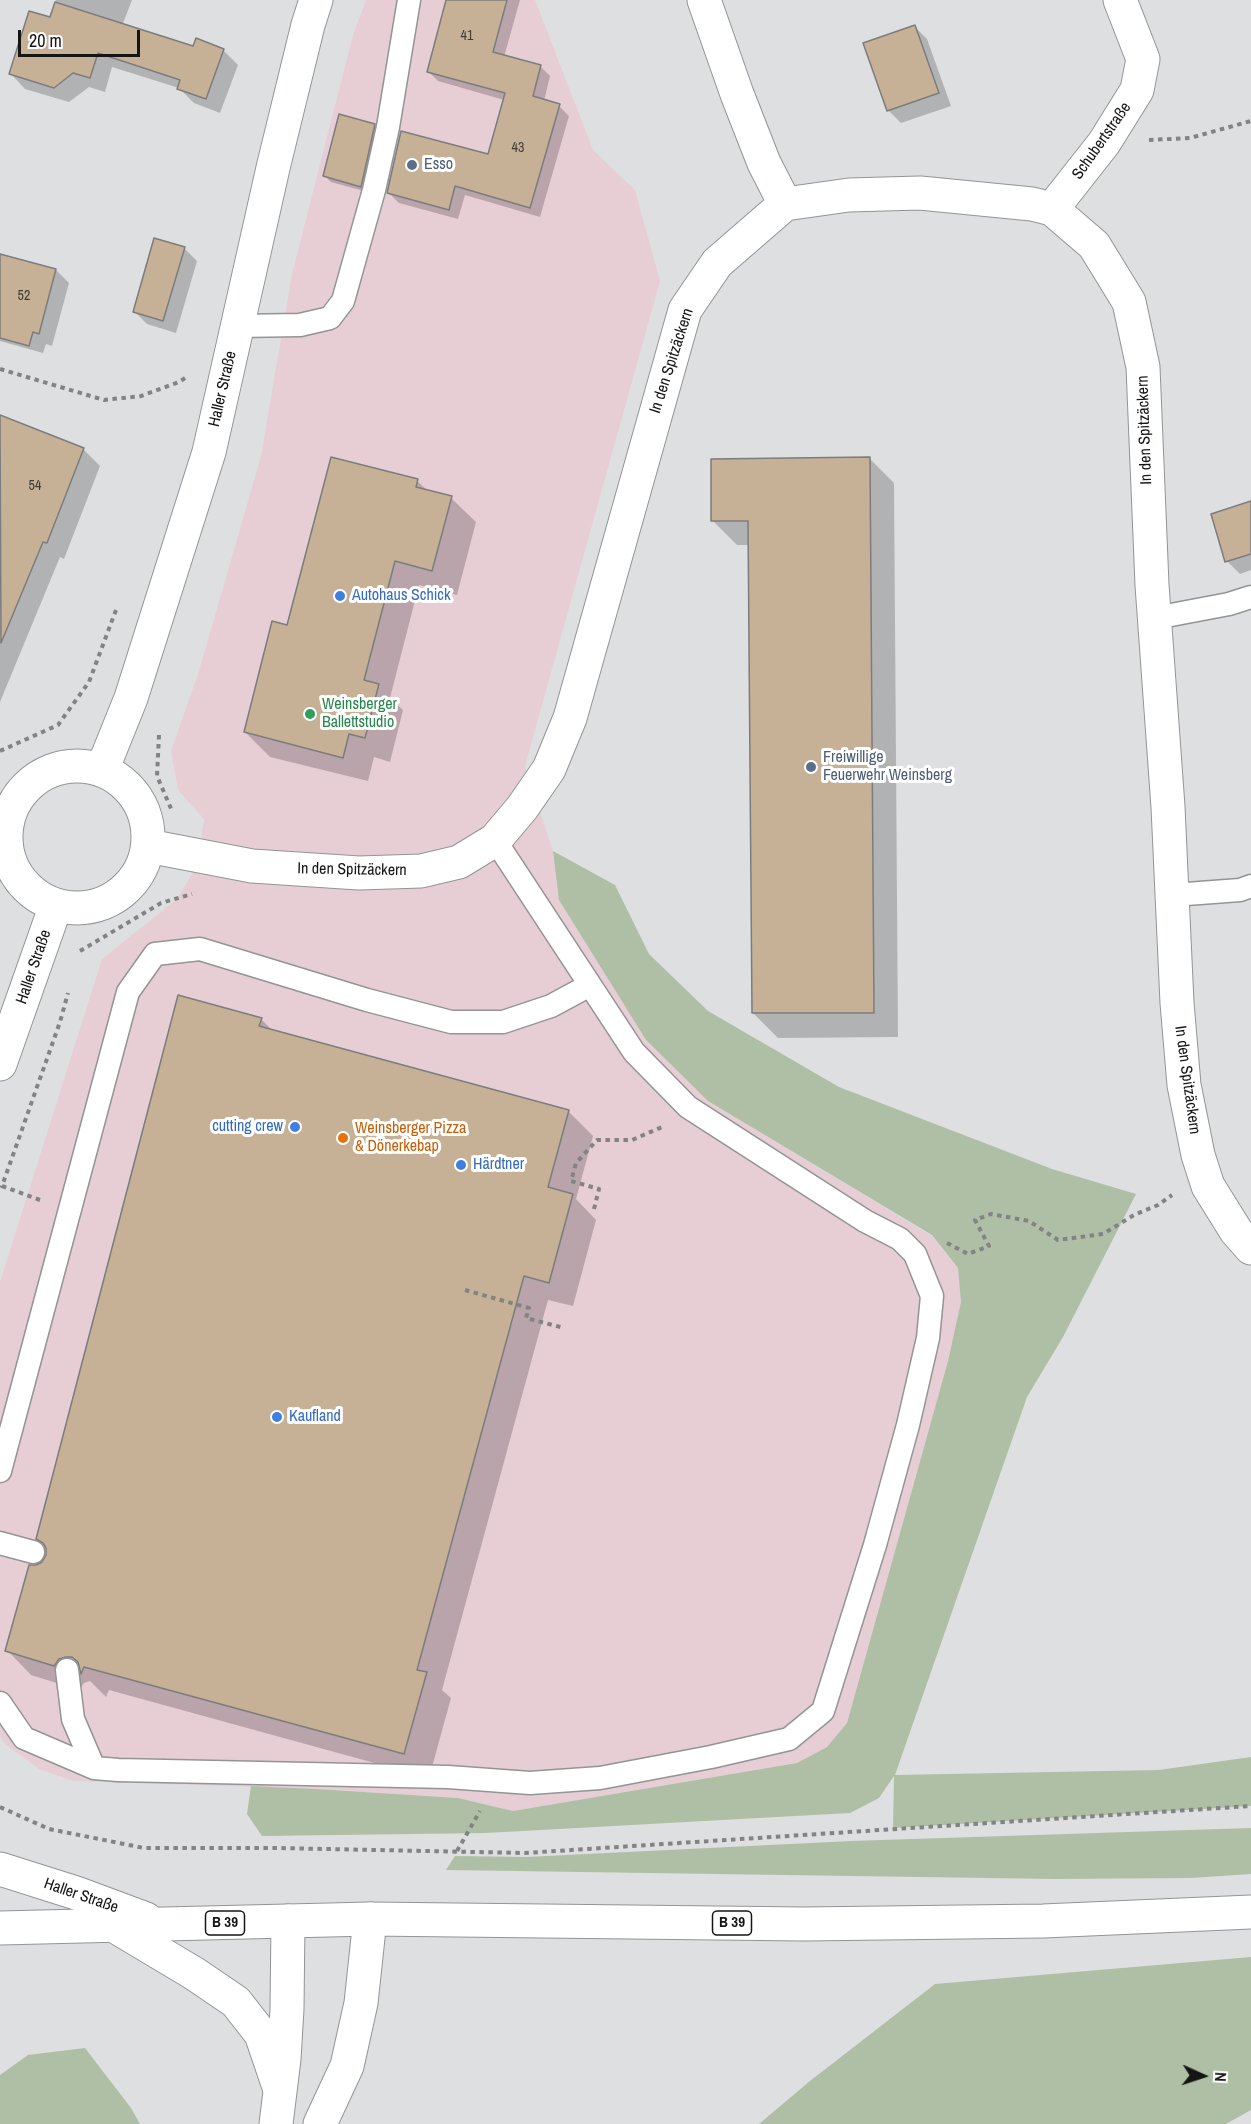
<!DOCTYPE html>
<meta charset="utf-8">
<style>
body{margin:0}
#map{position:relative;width:1251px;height:2124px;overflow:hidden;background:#dedfe0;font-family:"Archivo Narrow",sans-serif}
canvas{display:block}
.north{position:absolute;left:1173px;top:2046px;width:60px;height:60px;-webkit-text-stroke:4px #fff;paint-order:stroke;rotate:93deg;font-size:16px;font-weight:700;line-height:24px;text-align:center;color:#151515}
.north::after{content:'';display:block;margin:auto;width:21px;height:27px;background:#151515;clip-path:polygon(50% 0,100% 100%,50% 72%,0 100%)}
.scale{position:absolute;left:18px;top:30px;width:122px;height:27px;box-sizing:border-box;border:3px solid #151515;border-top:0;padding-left:8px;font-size:18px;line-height:21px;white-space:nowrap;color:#151515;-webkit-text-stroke:4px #fff;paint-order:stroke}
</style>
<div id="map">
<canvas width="1251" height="2124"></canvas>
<div class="north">N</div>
<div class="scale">20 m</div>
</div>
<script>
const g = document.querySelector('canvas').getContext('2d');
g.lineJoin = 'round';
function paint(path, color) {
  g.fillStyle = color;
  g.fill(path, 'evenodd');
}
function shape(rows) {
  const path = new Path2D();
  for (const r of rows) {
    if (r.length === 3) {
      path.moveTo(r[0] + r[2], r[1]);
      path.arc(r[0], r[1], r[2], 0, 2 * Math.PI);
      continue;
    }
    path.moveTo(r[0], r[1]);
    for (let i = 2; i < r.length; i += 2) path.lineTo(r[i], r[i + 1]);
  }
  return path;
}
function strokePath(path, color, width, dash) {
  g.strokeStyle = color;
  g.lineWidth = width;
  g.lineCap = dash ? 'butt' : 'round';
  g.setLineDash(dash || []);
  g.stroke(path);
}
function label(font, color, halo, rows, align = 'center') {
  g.font = font + ' "Archivo Narrow",sans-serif';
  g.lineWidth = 6;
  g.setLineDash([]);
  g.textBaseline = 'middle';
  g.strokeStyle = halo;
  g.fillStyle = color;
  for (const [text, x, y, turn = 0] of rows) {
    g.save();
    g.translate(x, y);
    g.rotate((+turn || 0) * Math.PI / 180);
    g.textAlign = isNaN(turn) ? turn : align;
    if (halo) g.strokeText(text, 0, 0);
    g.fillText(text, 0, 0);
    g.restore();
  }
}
paint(shape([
 [366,0,535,0,593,150,635,190,660,281,525,766,553,851,559,900,646,1040,708,1101,932,1236,958,1268,962,1302,948,1361,847,1723,827,1747,797,1763,513,1811,458,1798,316,1789,73,1781,39,1769,4,1743,0,1736,0,1282,102,959,177,899,197,866,204,819,178,790,171,751,199,671,261,456,292,274,353,35]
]), '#e7ced5');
paint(shape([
 [553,851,615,885,649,954,708,1011,839,1087,1052,1169,1136,1194,1063,1337,1027,1397,895,1775,1159,1770,1251,1757,1251,1806,893,1828,894,1776,879,1798,850,1813,486,1833,262,1836,247,1814,251,1786,316,1789,458,1798,513,1811,797,1763,827,1747,847,1723,948,1361,961,1302,958,1268,932,1235,708,1101,646,1040,559,900],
 [1251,1828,1251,1874,1191,1878,1055,1879,446,1870,455,1856,526,1857,851,1841],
 [1251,1957,1251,2110,1226,2124,759,2124,810,2081,935,1984],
 [85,2048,131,2108,140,2124,0,2124,0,2075,28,2055]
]), '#afbfa5');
paint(shape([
 [56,0,132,0,122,26,194,48,197,40,224,51,238,65,220,113,194,103,179,88,112,67,105,92,89,87,69,102,25,89,11,74,48,19],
 [448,0,520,0,504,57,540,66,550,76,544,101,559,106,569,116,540,217,465,195,458,219,399,203,389,193,489,156,504,100,438,81,428,71],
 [914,26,927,39,951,106,901,123,888,110],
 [374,125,380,131,367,192,331,182,325,176],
 [184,248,197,261,176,333,147,324,134,311],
 [0,256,56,270,69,283,52,346,46,344,43,353,0,341],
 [0,416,83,449,100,466,64,559,60,557,0,702],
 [870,459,894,483,898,1037,778,1038,753,1013,750,545,737,545,712,520],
 [417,481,428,491,451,498,476,522,457,595,419,585,390,698,403,710,390,762,374,757,368,781,270,757,245,732,288,627],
 [1251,503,1251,570,1240,574,1227,561],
 [261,1019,274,1032,568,1111,593,1136,576,1199,596,1220,573,1306,548,1300,442,1690,451,1698,429,1778,109,1690,106,1697,90,1681,84,1683,79,1690,31,1675,7,1650,36,1567,43,1563,48,1555,47,1548,38,1538]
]), '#0003');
const building = shape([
 [446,0,507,0,493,52,541,65,533,96,560,104,530,208,455,186,449,210,387,193,401,131,488,154,505,93,427,72,446,0],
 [55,2,193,46,196,38,224,49,206,99,177,89,180,80,98,53,90,78,73,73,54,88,9,74,29,11,50,17,55,2],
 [915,25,939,93,887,111,863,43,915,25],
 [339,114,375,124,361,187,323,176,339,114],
 [154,238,185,247,163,321,133,312,154,238],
 [0,254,56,269,39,334,33,332,29,346,0,338,0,254],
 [0,415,84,448,47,543,43,542,1,643,0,415],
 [331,457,418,479,416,487,452,496,432,571,395,561,364,680,379,684,365,738,349,734,343,758,244,732,272,621,287,625,331,457],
 [870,457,874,1013,752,1013,748,521,711,521,711,459,870,457],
 [1251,501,1251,554,1225,562,1211,514,1251,501],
 [178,995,262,1018,259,1026,569,1110,548,1187,573,1194,549,1283,524,1276,417,1670,427,1672,404,1754,84,1667,81,1674,78,1662,72,1657,66,1657,59,1659,54,1666,5,1651,29,1565,36,1565,42,1562,46,1555,46,1548,43,1543,36,1539,178,995]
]);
paint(building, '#c6b197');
strokePath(building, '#7d7c7c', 1.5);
const lane = shape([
 [237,326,300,325,330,318,343,301,374,190,388,127,409,0],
 [1155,618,1229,604,1251,597],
 [1173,895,1240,890,1251,886],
 [0,1471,128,992,155,954,200,949,367,1000,451,1022,503,1022,551,1006,590,985],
 [0,1543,33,1552],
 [67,1670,73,1719,94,1768],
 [0,1703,24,1738,94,1768,118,1770,448,1777,530,1783,600,1778,711,1757,789,1739,823,1711,875,1545,908,1425,928,1338,932,1296,915,1254,900,1239,865,1221,688,1107,634,1052,495,840]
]);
const street = shape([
 [704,0,737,94,764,163,785,204],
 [1052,209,1104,143,1137,90,1143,59,1120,0],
 [0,822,7,823],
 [148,846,252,866,359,873,421,871,459,862,495,840,522,808,549,769,570,718,685,310,717,263,785,204,849,195,920,193,1032,204,1052,209,1094,245,1129,302,1143,367,1152,585,1168,807,1177,1003,1184,1085,1198,1155,1208,1186,1236,1231,1251,1248]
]);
const secondary = shape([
 [77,837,71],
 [102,770,131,698,209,452,273,168,308,25,316,0],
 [0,1064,56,905],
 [0,1869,76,1893,146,1919],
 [113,1925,195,1974,236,2002,261,2034,280,2090],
 [276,2124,284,2059,287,2009,288,1921],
 [320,2124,347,2066,361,2003,370,1919]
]);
const primary = shape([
 [0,1928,370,1919,804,1924,1043,1921,1251,1912]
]);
strokePath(lane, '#939495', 25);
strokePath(street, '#939495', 35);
strokePath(secondary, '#939495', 35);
strokePath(primary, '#939495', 35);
strokePath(shape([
 [1149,140,1190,138,1251,121],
 [0,369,104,400,141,396,179,382,188,376],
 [159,735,157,776,172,811],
 [0,751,58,725,89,682,116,610],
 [80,951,161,903,192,894],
 [40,1200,2,1186,60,1022,68,993],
 [594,1209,599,1189,571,1181,576,1163,597,1140,632,1140,662,1127],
 [947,1243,968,1254,989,1246,975,1220,991,1214,1029,1221,1058,1240,1103,1234,1134,1215,1158,1205,1172,1195],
 [465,1290,529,1308,526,1318,564,1328],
 [0,1807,49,1829,144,1848,277,1848,525,1853,1251,1806],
 [457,1851,480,1811]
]), '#838384', 4, [4.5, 4.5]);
strokePath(lane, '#fff', 22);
strokePath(street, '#fff', 33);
strokePath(secondary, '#fff', 33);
strokePath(primary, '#fff', 33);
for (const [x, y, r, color] of [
 [412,165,6,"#5c6f8a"],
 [340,596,6,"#3f7fe0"],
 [310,714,6,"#2e9e5b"],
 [811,767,6,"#5c6f8a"],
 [295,1127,6,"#3f7fe0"],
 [343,1138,6,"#e8710a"],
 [461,1165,6,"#3f7fe0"],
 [277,1417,6,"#3f7fe0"]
]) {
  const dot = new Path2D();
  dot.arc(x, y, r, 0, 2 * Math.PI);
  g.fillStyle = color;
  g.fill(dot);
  strokePath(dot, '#fff', 2);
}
label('14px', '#413c36', null, [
 ["41",467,36],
 ["43",518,148],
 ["52",24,296],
 ["54",35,486]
]);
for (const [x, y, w] of [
 [225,1923,39],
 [732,1923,39]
]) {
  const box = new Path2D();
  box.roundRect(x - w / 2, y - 12, w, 24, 4.5);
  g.fillStyle = '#fff';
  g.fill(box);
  strokePath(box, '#151515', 1.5);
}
label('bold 15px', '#151515', null, [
 ["B 39",225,1923],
 ["B 39",732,1923]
]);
label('16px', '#151515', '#fff', [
 ["Schubertstraße",1102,141,-55],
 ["In den Spitzäckern",672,361,-72],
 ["Haller Straße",223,389,-77],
 ["In den Spitzäckern",1145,430,-92],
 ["In den Spitzäckern",352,870,1],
 ["Haller Straße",34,967,-71],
 ["In den Spitzäckern",1187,1080,82],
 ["Haller Straße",81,1896,19]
]);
label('16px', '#4e5e75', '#fff', [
 ["Esso",424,165],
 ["Freiwillige",823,758],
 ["Feuerwehr Weinsberg",823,776]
], 'left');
label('16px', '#366cbe', '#fff', [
 ["Autohaus Schick",352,596],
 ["cutting crew",283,1127,"right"],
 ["Härdtner",473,1165],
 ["Kaufland",289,1417]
], 'left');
label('16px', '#27864d', '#fff', [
 ["Weinsberger",322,705],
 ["Ballettstudio",322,723]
], 'left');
label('16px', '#c56008', '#fff', [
 ["Weinsberger Pizza",355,1129],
 ["& Dönerkebap",355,1147]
], 'left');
</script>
